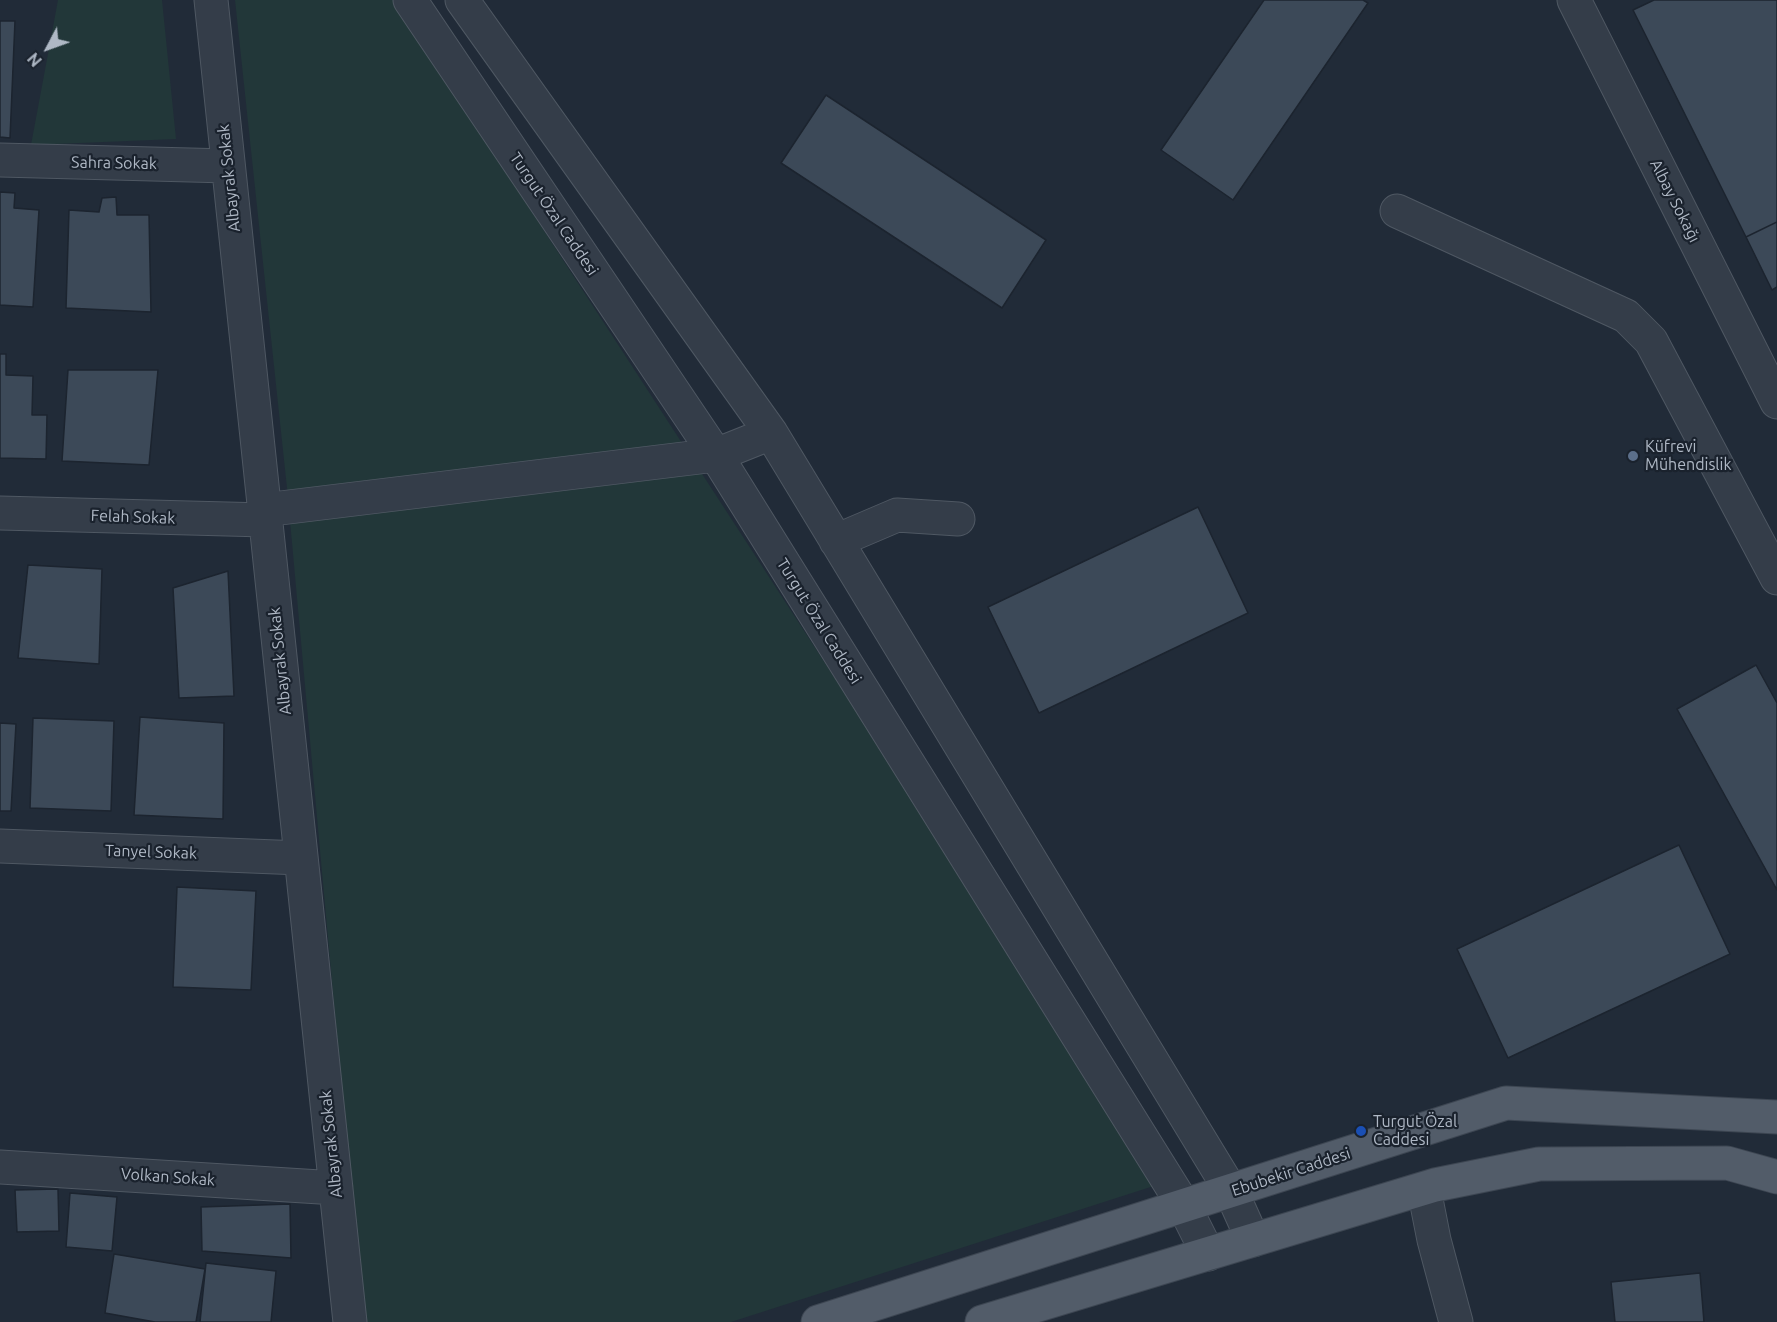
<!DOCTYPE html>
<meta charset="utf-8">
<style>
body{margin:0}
#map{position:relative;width:1777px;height:1322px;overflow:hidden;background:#212b38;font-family:Ubuntu,sans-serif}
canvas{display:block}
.north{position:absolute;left:18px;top:18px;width:60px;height:60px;-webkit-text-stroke:4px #1a222d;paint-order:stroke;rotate:229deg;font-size:16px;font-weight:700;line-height:24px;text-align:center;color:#afb8c5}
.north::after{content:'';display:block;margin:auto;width:21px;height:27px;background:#afb8c5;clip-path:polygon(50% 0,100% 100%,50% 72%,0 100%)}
</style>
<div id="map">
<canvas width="1777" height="1322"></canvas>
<div class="north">N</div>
</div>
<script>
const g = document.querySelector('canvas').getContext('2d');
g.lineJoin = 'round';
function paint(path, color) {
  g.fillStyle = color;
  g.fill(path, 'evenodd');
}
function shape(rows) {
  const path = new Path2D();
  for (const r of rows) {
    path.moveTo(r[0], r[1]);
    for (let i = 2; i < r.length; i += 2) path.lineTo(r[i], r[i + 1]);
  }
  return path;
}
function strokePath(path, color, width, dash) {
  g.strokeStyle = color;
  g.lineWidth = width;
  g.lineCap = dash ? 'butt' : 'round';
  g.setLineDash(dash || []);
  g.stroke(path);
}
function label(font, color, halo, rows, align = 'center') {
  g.font = font + ' Ubuntu,sans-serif';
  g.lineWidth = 4.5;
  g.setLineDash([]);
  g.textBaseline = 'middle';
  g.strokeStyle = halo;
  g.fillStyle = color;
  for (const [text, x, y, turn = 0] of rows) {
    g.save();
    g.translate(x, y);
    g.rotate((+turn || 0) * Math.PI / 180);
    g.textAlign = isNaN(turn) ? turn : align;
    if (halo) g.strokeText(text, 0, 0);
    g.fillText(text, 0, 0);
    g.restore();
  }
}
paint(shape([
 [58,0,162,0,176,139,31,145],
 [235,0,394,0,1163,1183,731,1322,363,1322,287,488]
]), '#223739');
const building = shape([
 [1264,0,1363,0,1368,3,1233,200,1161,150,1264,0],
 [1654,0,1777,0,1777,222,1746,237,1633,10,1654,0],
 [0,21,15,21,10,138,0,137,0,21],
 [826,95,1046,240,1002,308,781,163,826,95],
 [0,192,15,193,14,208,39,210,33,307,0,305,0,192],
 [116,197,117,215,149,215,151,312,66,308,69,210,99,212,102,198,116,197],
 [1777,222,1777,287,1772,290,1746,237,1777,222],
 [0,354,6,354,6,375,33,376,32,415,47,415,46,459,0,458,0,354],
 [68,370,158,370,149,465,62,461,68,370],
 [1198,507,1248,613,1039,713,988,607,1198,507],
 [28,565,102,569,99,664,18,658,28,565],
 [228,571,234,696,179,698,173,588,228,571],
 [1756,665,1777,703,1777,890,1677,709,1756,665],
 [140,717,224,723,223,819,134,815,140,717],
 [33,718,114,721,111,811,30,808,33,718],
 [0,723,16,724,11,811,0,811,0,723],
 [1679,845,1730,954,1508,1058,1457,949,1679,845],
 [177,887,256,891,251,990,173,987,177,887],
 [58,1189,59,1231,17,1232,15,1190,58,1189],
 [70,1193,117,1197,112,1251,66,1247,70,1193],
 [290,1204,291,1258,202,1251,201,1207,290,1204],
 [114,1254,205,1269,196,1322,155,1322,105,1313,114,1254],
 [206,1263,276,1271,271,1322,200,1322,206,1263],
 [1700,1273,1704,1322,1615,1322,1611,1282,1700,1273]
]);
paint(building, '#3c4958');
strokePath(building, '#1c242f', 1.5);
const minor = shape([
 [211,0,350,1322],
 [410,0,716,455,1184,1206,1208,1254],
 [462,0,771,433,1231,1191,1253,1240],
 [1574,0,1777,402],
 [0,160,228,166],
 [1397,211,1626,316,1651,341,1777,578],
 [264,510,716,455,771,433],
 [0,513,265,520],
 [836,541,897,515,958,519],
 [0,846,301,858],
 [0,1167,336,1188],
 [1424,1189,1434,1240,1456,1322]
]);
const major = shape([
 [818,1322,1506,1103,1777,1117],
 [982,1322,1435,1185,1539,1164,1727,1163,1777,1177]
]);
strokePath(minor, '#4f5863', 35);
strokePath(major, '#3d4652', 35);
strokePath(minor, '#343d49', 33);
strokePath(major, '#525c69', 33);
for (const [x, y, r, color] of [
 [1633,456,6,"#5c6f8a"],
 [1361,1131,6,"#1a4fb4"]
]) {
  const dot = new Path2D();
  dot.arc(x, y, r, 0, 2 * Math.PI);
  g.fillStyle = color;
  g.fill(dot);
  strokePath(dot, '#1a222d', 2);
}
label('16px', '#afb8c5', '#1a222d', [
 ["Sahra Sokak",114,163,1],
 ["Albayrak Sokak",229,178,-96],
 ["Albay Sokağı",1675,201,63],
 ["Turgut Özal Caddesi",554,214,56],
 ["Felah Sokak",133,517,2],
 ["Turgut Özal Caddesi",819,621,58],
 ["Albayrak Sokak",280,661,-96],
 ["Tanyel Sokak",151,852,2],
 ["Albayrak Sokak",331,1144,-96],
 ["Ebubekir Caddesi",1291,1172,-18],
 ["Volkan Sokak",168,1177,4]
]);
label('16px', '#afb8c5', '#1a222d', [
 ["Küfrevi",1645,447],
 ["Mühendislik",1645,465],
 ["Turgut Özal",1373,1122],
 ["Caddesi",1373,1140]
], 'left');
</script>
